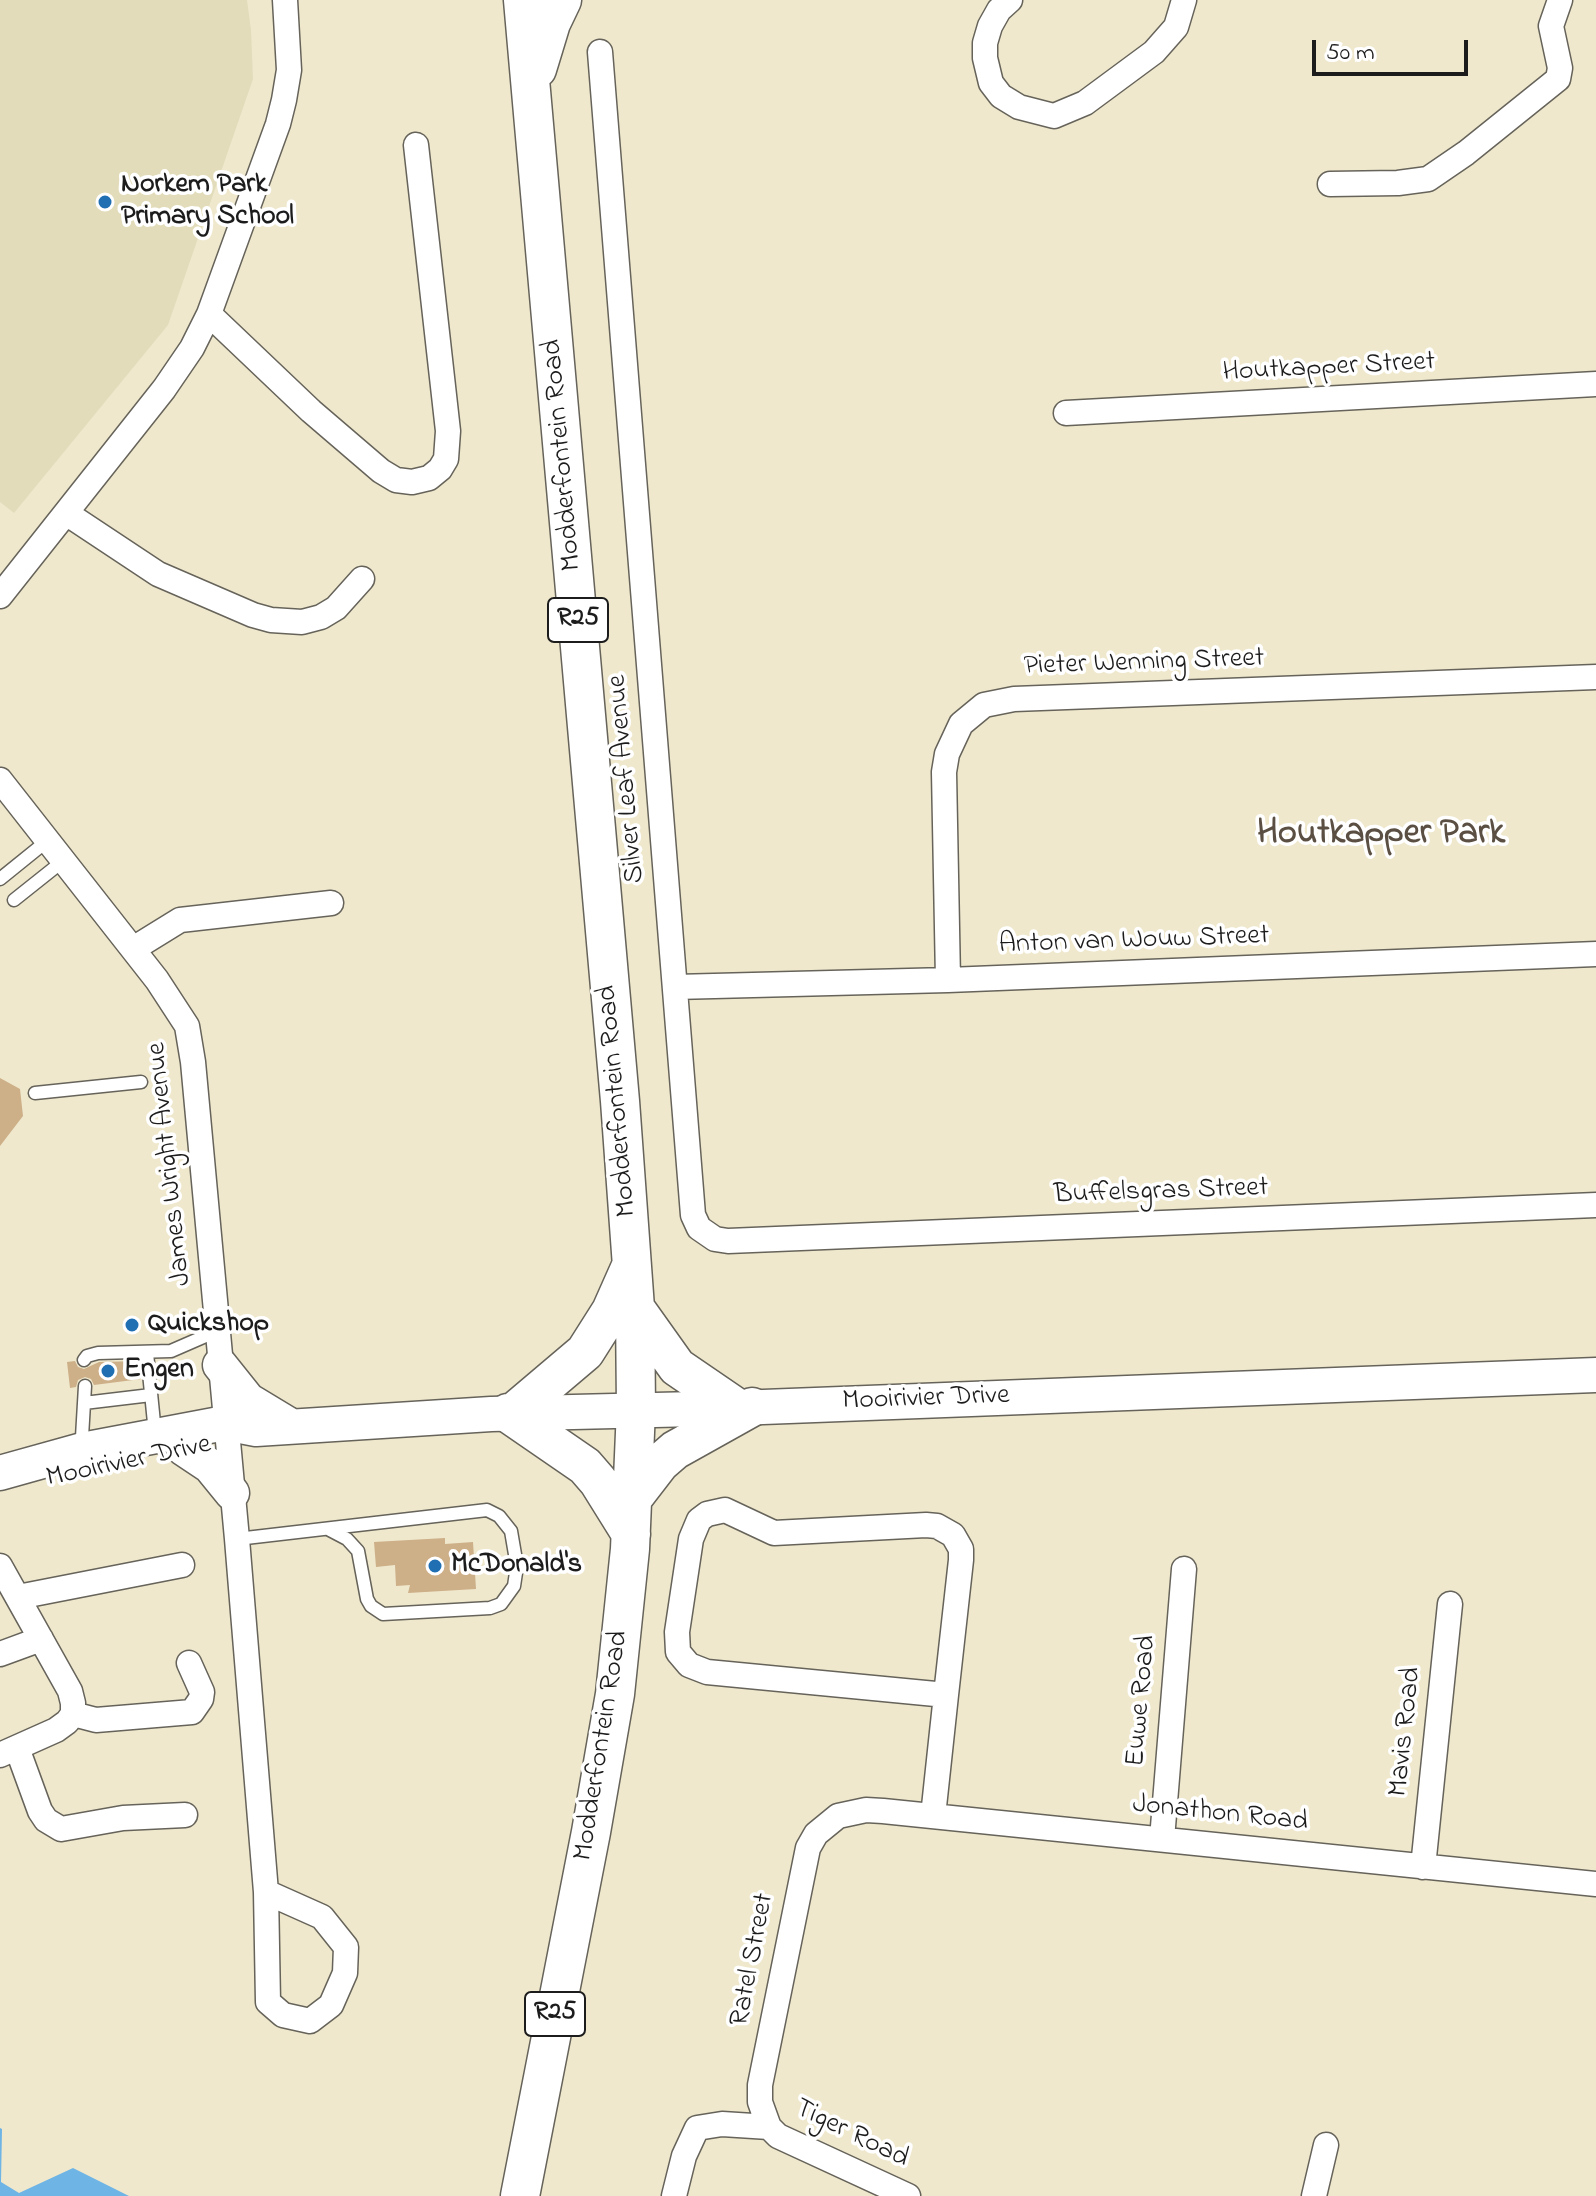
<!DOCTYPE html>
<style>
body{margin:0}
#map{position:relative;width:1596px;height:2196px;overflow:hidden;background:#efe8cd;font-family:"Indie Flower",sans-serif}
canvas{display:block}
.scale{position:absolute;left:1312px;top:40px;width:156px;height:36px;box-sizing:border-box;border:4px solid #1c1c1c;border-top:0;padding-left:10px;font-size:24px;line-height:28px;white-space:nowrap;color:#1c1c1c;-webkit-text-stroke:6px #fff;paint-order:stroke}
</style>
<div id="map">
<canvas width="1596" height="2196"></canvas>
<div class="scale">50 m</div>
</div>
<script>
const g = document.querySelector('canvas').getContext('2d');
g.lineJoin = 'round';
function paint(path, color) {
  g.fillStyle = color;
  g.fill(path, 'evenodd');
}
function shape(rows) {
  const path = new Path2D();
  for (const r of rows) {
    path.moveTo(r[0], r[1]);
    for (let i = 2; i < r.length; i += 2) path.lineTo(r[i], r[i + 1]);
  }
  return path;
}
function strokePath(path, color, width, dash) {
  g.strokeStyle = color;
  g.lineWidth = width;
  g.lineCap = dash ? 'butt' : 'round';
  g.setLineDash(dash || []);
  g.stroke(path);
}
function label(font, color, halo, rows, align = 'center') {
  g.font = font + ' "Indie Flower",sans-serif';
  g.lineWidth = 7;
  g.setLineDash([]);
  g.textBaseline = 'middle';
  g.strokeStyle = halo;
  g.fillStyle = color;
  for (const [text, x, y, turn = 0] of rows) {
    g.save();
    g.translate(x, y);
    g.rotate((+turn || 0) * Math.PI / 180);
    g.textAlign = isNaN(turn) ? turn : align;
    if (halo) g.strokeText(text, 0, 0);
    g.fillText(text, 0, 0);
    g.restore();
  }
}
paint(shape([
 [0,0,247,0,251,30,253,79,168,325,14,513,0,502]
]), '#e2dcba');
paint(shape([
 [0,2128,2,2129,1,2182,19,2193,73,2168,129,2196,0,2196]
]), '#6eb4e5');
paint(shape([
 [0,1078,20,1089,23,1116,0,1146],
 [75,1361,78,1367,84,1369,99,1362,139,1361,141,1379,94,1385,91,1379,85,1377,78,1380,76,1387,70,1388,67,1362],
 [445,1538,445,1544,473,1542,476,1589,408,1593,410,1585,396,1586,395,1565,376,1567,374,1542]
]), '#cdaf88');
const lane = shape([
 [0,879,47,841],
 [14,900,63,861],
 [35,1093,141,1082],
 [147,1353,155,1433],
 [84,1360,87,1356,98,1353,171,1351,217,1331],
 [84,1403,85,1386],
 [80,1471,84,1403,151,1395],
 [237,1539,487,1510,499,1516,511,1531,517,1566,514,1586,501,1604,490,1608,383,1614,371,1606,367,1599,358,1551,347,1539,328,1529]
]);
const street = shape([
 [1010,0,999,10,990,26,985,43,985,58,991,83,1001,96,1019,107,1054,116,1085,103,1154,52,1176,27,1184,0],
 [600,52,693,1215,699,1228,715,1239,728,1241,1596,1205],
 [1330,184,1398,183,1428,179,1466,153,1558,79,1560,68,1551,26,1560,0],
 [209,314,311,411,381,471,396,480,412,482,429,478,440,469,446,459,448,431,416,145],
 [1066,413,1596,384],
 [66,513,158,574,253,615,271,620,302,622,321,617,336,608,362,579],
 [0,596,164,389,192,348,209,314,278,124,284,100,289,70,285,0],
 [0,780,157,980,187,1026,193,1062,237,1539,266,1892,268,2002,283,2015,310,2021,331,2005,345,1973,346,1947,322,1917,266,1892],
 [133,949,180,920,331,903],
 [948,980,944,772,947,754,961,724,984,705,1014,699,1596,677],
 [675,987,948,980,1596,954],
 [0,1566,70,1691,73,1703,73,1714,67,1722,56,1730,0,1755],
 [18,1597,182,1565],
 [0,1654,41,1639],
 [73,1714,96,1720,192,1712,201,1699,202,1692,189,1663],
 [17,1748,40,1811,46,1820,61,1829,123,1818,185,1815],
 [933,1816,946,1695,961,1560,961,1549,953,1535,937,1526,926,1525,774,1533,725,1510,707,1514,699,1520,691,1539,677,1632,678,1652,689,1665,707,1672,946,1695],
 [1162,1839,1184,1569],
 [1423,1867,1450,1604],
 [674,2196,684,2156,697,2128,722,2124,769,2127],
 [908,2196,778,2136,769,2127,760,2102,760,2085,808,1848,816,1834,838,1816,866,1810,883,1811,1596,1884],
 [1314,2196,1326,2145]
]);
const secondary = shape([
 [220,1365,248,1400,291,1426],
 [183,1448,210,1466,232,1493],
 [0,1473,82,1450,225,1423,256,1429,491,1414,737,1408,1596,1375]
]);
const primary = shape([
 [537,69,551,23,562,0],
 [635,1308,677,1367,737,1408],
 [508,1413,585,1466,598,1481,631,1534],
 [513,1413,585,1352,611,1311,631,1266],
 [633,1498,660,1463,675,1450,752,1407],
 [520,2196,591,1832,615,1694,630,1549,636,1409,635,1308,620,1101,523,0]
]);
strokePath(lane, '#66635a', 15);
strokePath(street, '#66635a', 27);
strokePath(secondary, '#66635a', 37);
strokePath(primary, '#66635a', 41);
strokePath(lane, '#fff', 12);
strokePath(street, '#fff', 24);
strokePath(secondary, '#fff', 34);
strokePath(primary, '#fff', 38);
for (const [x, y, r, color] of [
 [105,202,8,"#1f6fb2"],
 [132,1325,8,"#1f6fb2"],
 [108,1371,8,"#1f6fb2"],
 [435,1566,8,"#1f6fb2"]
]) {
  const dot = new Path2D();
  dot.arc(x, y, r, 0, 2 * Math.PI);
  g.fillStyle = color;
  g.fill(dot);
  strokePath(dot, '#fff', 3);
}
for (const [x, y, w] of [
 [578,620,60],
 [555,2014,60]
]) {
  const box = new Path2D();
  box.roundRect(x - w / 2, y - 22, w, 44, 6);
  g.fillStyle = '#fff';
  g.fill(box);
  strokePath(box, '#1c1c1c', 2);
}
label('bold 26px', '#1c1c1c', null, [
 ["R25",578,620],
 ["R25",555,2014]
]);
label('bold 28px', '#1c1c1c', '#fff', [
 ["Norkem Park",121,186],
 ["Primary School",121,218],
 ["Quickshop",148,1325],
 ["Engen",124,1371],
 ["McDonald's",451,1566]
], 'left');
label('28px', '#1c1c1c', '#fff', [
 ["Houtkapper Street",1329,369,-3],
 ["Modderfontein Road",564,455,-95],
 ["Pieter Wenning Street",1144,664,-2],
 ["Silver Leaf Avenue",628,779,-95],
 ["Anton van Wouw Street",1134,942,-2],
 ["Modderfontein Road",619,1101,-95],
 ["James Wright Avenue",171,1164,-96],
 ["Buffelsgras Street",1161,1193,-2],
 ["Mooirivier Drive",926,1400,-2],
 ["Mooirivier Drive",129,1463,-12],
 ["Euwe Road",1143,1701,-85],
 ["Mavis Road",1407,1732,-84],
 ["Modderfontein Road",603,1746,-81],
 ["Jonathon Road",1220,1815,6],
 ["Ratel Street",754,1960,-79],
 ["Tiger Road",851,2135,26]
]);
label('bold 36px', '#5a4f42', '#fff', [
 ["Houtkapper Park",1381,836]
]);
</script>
